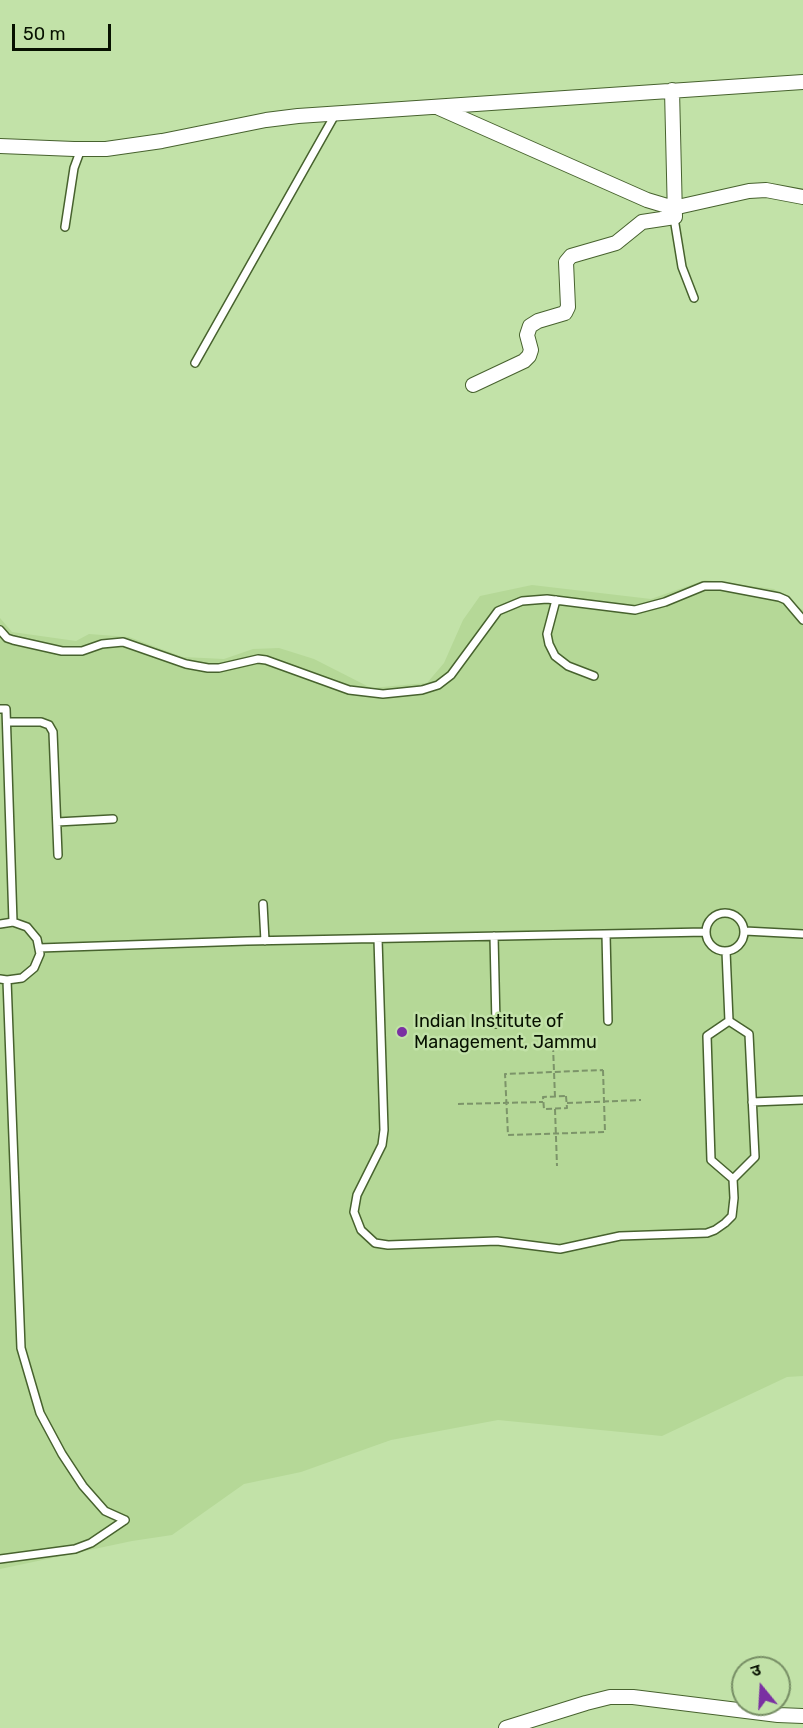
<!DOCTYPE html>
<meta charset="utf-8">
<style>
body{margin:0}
#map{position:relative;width:803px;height:1728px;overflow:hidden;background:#c2e2a8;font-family:Rubik,"Noto Sans Devanagari",sans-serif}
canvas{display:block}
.north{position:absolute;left:731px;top:1656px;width:60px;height:60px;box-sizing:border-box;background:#c2e2a8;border:2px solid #778e65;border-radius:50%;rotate:342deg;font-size:16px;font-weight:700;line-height:24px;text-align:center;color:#071100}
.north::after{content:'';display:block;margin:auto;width:21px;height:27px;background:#7a30a2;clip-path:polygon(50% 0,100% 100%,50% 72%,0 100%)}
.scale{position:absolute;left:12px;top:24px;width:99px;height:27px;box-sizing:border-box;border:3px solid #071100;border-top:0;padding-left:8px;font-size:18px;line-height:21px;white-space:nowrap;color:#071100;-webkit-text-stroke:4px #c2e2a8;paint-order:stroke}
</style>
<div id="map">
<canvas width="803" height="1728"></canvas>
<div class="north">उ</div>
<div class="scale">50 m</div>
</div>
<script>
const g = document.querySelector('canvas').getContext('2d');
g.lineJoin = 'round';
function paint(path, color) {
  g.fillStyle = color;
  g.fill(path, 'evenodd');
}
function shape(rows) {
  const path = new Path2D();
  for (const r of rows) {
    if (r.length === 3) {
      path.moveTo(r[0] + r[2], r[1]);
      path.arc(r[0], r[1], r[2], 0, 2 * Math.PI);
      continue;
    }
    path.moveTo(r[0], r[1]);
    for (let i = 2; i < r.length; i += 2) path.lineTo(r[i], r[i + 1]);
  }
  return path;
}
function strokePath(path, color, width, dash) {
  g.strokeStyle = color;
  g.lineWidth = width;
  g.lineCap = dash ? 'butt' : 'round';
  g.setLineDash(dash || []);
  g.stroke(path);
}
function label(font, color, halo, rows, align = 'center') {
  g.font = font + ' Rubik,sans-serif';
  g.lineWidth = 5;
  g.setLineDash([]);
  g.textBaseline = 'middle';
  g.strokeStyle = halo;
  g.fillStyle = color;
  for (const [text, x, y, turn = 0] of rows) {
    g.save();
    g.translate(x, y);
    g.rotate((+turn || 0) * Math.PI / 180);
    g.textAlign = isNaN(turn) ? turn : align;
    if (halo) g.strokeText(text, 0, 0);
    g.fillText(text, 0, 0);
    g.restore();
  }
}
paint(shape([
 [705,580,774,589,803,610,803,1376,787,1377,662,1436,498,1420,391,1440,301,1472,244,1484,172,1535,132,1541,0,1569,0,618,12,632,76,641,89,634,129,637,183,657,224,659,253,649,279,648,314,659,371,688,427,683,444,663,463,620,480,596,532,585,651,599]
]), '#b5d897');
const service = shape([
 [674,218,682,267,694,298],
 [65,227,74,168,81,149],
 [195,363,336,113],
 [556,600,547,634,549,644,555,656,568,666,594,676],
 [0,630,7,638,13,640,62,651,82,651,102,644,123,642,186,664,208,668,219,668,258,659,266,660,349,690,383,694,422,690,438,685,451,675,498,611,522,601,547,599,635,610,665,602,704,586,721,586,779,597,786,600,803,620],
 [0,709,6,709,13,922],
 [7,722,41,722,49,725,53,732,58,855],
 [57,822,113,819],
 [263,904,265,941],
 [725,932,19],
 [0,924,13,922,27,927,37,939,40,954,34,968,22,978,7,980,0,979],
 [745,931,803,934],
 [606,934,608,1021],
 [494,936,496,1024],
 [378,939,384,1130,382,1145,357,1195,354,1212,361,1230,375,1243,388,1245,497,1241,560,1249,620,1236,707,1233,715,1230,725,1223,732,1216,734,1198,733,1179,711,1160,707,1036,729,1021],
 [39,948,247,941,706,932],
 [726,951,729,1021],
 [7,980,21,1348,40,1413,62,1454,83,1486,105,1511,125,1520],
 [729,1021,749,1034,755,1157,733,1179],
 [752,1102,803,1100],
 [0,1559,75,1549,91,1543,125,1520]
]);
const minor = shape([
 [439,108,647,200,667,206,682,206,749,191,766,190,803,197],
 [0,146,74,149,106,149,162,141,266,120,298,116,803,82],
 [473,385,524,361,529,356,531,350,527,335,530,326,538,321,565,313,568,307,566,262,571,256,616,243,642,222,675,217,672,90],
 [506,1728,586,1703,610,1697,633,1697,778,1715,803,1716]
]);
strokePath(service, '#47622e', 10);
strokePath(minor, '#47622e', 16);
strokePath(shape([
 [553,1046,555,1097],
 [603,1070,605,1132,508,1135,505,1074,603,1070],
 [566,1096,567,1108,544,1109,543,1097,566,1096],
 [567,1103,641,1100],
 [458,1104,543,1102],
 [555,1109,557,1166]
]), '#7c9469', 2, [6, 3]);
strokePath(service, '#fff', 7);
strokePath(minor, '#fff', 14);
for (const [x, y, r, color] of [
 [402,1032,6,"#7a30a2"]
]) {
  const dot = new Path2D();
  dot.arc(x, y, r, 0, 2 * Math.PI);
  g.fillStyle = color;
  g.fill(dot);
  strokePath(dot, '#c2e2a8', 2);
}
label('18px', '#071100', '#c2e2a8', [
 ["Indian Institute of",414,1022],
 ["Management, Jammu",414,1043]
], 'left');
</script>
